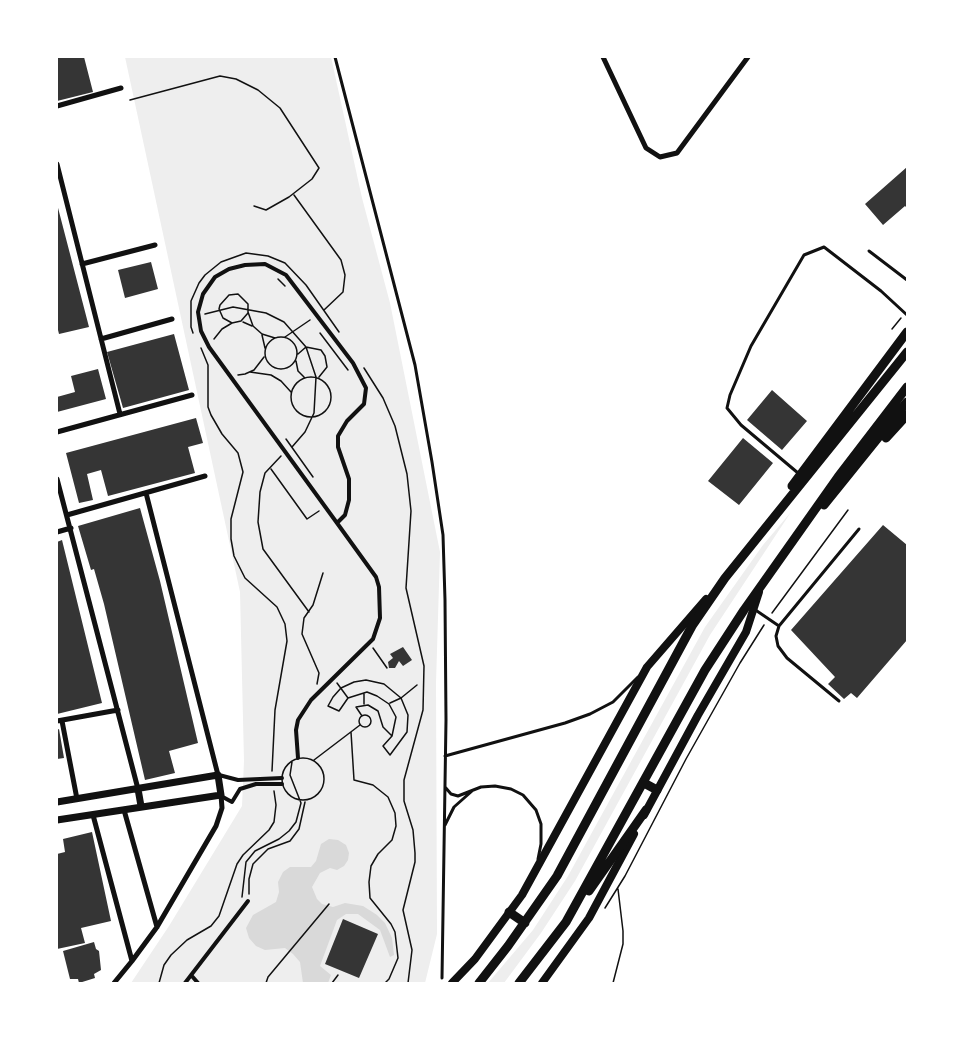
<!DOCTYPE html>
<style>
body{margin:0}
#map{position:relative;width:964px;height:1040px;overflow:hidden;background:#fff;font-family:Rubik,sans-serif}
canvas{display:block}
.frame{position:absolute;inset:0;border:58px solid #fff;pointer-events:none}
</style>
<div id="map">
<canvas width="964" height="1040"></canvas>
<div class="frame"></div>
</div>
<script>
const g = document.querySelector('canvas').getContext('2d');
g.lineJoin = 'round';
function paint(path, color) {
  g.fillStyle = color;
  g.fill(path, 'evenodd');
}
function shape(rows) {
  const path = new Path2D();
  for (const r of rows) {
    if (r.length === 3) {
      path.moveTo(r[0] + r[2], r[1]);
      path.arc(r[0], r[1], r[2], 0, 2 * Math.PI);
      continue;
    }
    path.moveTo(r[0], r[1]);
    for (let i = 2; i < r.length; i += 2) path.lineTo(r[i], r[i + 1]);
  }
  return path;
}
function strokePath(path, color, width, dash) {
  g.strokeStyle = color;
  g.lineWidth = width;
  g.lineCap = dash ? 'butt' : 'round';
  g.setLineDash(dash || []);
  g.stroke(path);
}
paint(shape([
 [125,57,331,57,362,198,390,303,440,552,436,683,437,934,425,983,131,983,169,926,242,806,244,761,240,592],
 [791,512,710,635,575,881,541,933,504,983,488,983,533,930,568,876,705,627,763,545]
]), '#eee');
paint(shape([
 [329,839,338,840,346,845,349,853,348,860,344,866,337,870,330,868,320,873,312,887,317,899,322,904,333,907,345,903,363,906,377,915,385,923,392,938,394,955,390,957,380,930,358,914,346,914,337,920,320,966,331,975,328,983,303,983,300,962,293,954,285,948,265,950,256,946,249,938,246,928,253,915,276,902,279,892,278,882,283,872,290,867,311,867,316,861,321,844]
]), '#d9d9d9');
paint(shape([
 [57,57,84,57,93,92,57,101],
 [907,167,907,208,905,206,883,225,865,204],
 [57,204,89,327,59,334,57,326],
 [151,262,158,289,125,298,118,270],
 [174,334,189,390,123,408,107,352],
 [98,369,106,399,57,412,57,397,75,392,71,376],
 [772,390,807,421,782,450,747,420],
 [196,418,203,443,188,447,195,473,108,496,101,470,87,474,93,500,79,503,66,453],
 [743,438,773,463,739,505,708,481],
 [140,508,160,581,198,743,169,751,175,773,145,780,104,604,94,569,91,570,78,526],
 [883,525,907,545,907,640,857,698,851,693,844,699,828,684,835,677,791,630],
 [62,540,102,703,57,714,57,542],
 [403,647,412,660,403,666,399,661,395,668,389,668,388,662,393,658,390,654],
 [59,729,64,758,57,759,57,730],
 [92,832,111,921,81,928,85,943,57,949,57,854,65,852,63,839],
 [343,919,378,934,359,978,325,964],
 [94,942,96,949,99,951,101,970,94,974,95,978,79,983,78,979,70,979,63,951]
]), '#353535');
strokePath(shape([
 [130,100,220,76,236,79,258,90,280,108,319,168,312,179,289,197,266,210,254,206],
 [294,195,341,260,345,275,343,292,324,310],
 [278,279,285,286],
 [248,312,253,326,262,334,275,338],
 [205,314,233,307,266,313,284,322,306,347,316,377,314,413,305,432,292,447],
 [243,322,252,326],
 [892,329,901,318],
 [193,333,191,327,191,301,199,283,205,275,221,262,246,253,268,256,285,263,306,285,339,332],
 [320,333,348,370],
 [262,335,265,348],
 [281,353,16],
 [285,337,310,320],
 [214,339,222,329,232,323,241,321,248,313,248,304,238,294,229,295,220,305,219,309,223,318,232,323],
 [201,348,208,365,208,407,211,415,222,434,238,453,243,472,231,519,231,539,234,556,245,578,277,607,285,624,287,641,275,710,272,771],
 [298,354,306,347,321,350,325,356,327,367,319,377],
 [296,361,298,371,304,377],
 [364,368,383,398,395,426,407,474,411,511,406,588,424,666,423,710,404,780,404,801,413,830,415,853,415,862,403,910,412,950,408,983],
 [250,372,271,375,281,381,291,392],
 [238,375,245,374,254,370,264,357],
 [311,397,20],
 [286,439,313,477],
 [281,456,265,473,260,492,258,522,263,549,309,612],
 [271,469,307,519,319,511],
 [772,613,848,510],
 [373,648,387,668],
 [366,680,384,684,401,698,408,715,407,732,390,755,383,746,392,736,396,717,389,704,377,696,367,692,348,698,339,711,328,706,333,697,341,688,354,682,366,680],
 [337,683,348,698],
 [317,684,319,673,302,634,304,618,313,605,323,573],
 [364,694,364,704],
 [390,703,401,698,417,685],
 [365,721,6],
 [362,716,356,707,368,705,378,711,383,727,391,735],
 [351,732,354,780,373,785,388,797,395,813,396,826,392,840,378,854,371,866,369,882,370,898,391,924,395,932,398,958,389,979,385,983],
 [303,779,21],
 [314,760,360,725],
 [249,894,249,879,253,864,268,849,290,841,299,829,305,802],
 [242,897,246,862,255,851,279,839,289,831,296,822,301,803,290,775,292,762],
 [605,908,625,876,686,759,740,663,764,625],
 [159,983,164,965,171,955,187,940,211,926,219,916,237,864,243,855,269,830,274,822,276,805,274,791],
 [266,983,268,977,329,904],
 [332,983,338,975],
 [613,983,623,944,623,931,618,889]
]), '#111', 1.5);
strokePath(shape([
 [335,57,415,365,432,462,443,535,445,600,446,720,442,978],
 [869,251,907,280],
 [798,473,741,425,727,408,730,395,751,346,804,255,824,247,881,291,907,315],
 [754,609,779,626],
 [839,701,787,658,778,646,776,636,779,626,859,529],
 [445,756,565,723,590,714,613,702,638,677],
 [445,787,451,794,458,796,481,787,495,786,511,789,523,795,536,810,541,824,541,844,538,859],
 [445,825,454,807,472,791]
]), '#111', 3);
strokePath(shape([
 [298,758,296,730,298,720,311,700,373,639,380,618,379,587,376,577,337,523,345,515,349,500,349,479,338,447,338,436,347,421,364,404,366,388,353,363,286,275,265,264,245,265,229,269,215,277,203,294,198,312,201,331,209,347,337,523],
 [219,775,238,780,282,778],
 [221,796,232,802,240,789,256,784,282,784],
 [191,975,198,983],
 [185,983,248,901]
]), '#111', 4);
strokePath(shape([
 [603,57,646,148,660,157,677,153,748,57],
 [57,106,121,88],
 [57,164,120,414],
 [82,264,155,245],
 [101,339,172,319],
 [57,432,192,395],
 [57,479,138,789],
 [146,493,218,775],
 [67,515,205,476],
 [57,532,71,528],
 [57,721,118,710],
 [62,721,77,799],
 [124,810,157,927],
 [93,815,132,961,114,983],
 [132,961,157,927,216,826,222,808,221,795]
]), '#111', 5);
strokePath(shape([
 [138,789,141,806],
 [57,802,218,775,221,795,57,820]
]), '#111', 7);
strokePath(shape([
 [644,815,698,715,746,632,759,592],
 [452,983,475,959,522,895,647,667,706,599],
 [542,983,589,918,634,834]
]), '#111', 8);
strokePath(shape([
 [886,438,907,415],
 [792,486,907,332],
 [824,505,907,402],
 [644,783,657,790],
 [589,891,646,810],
 [509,912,525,923],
 [479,983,508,946,557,876,692,626,725,578,907,352],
 [519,983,566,922,705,670,744,610,838,477,907,387]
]), '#111', 9);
</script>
